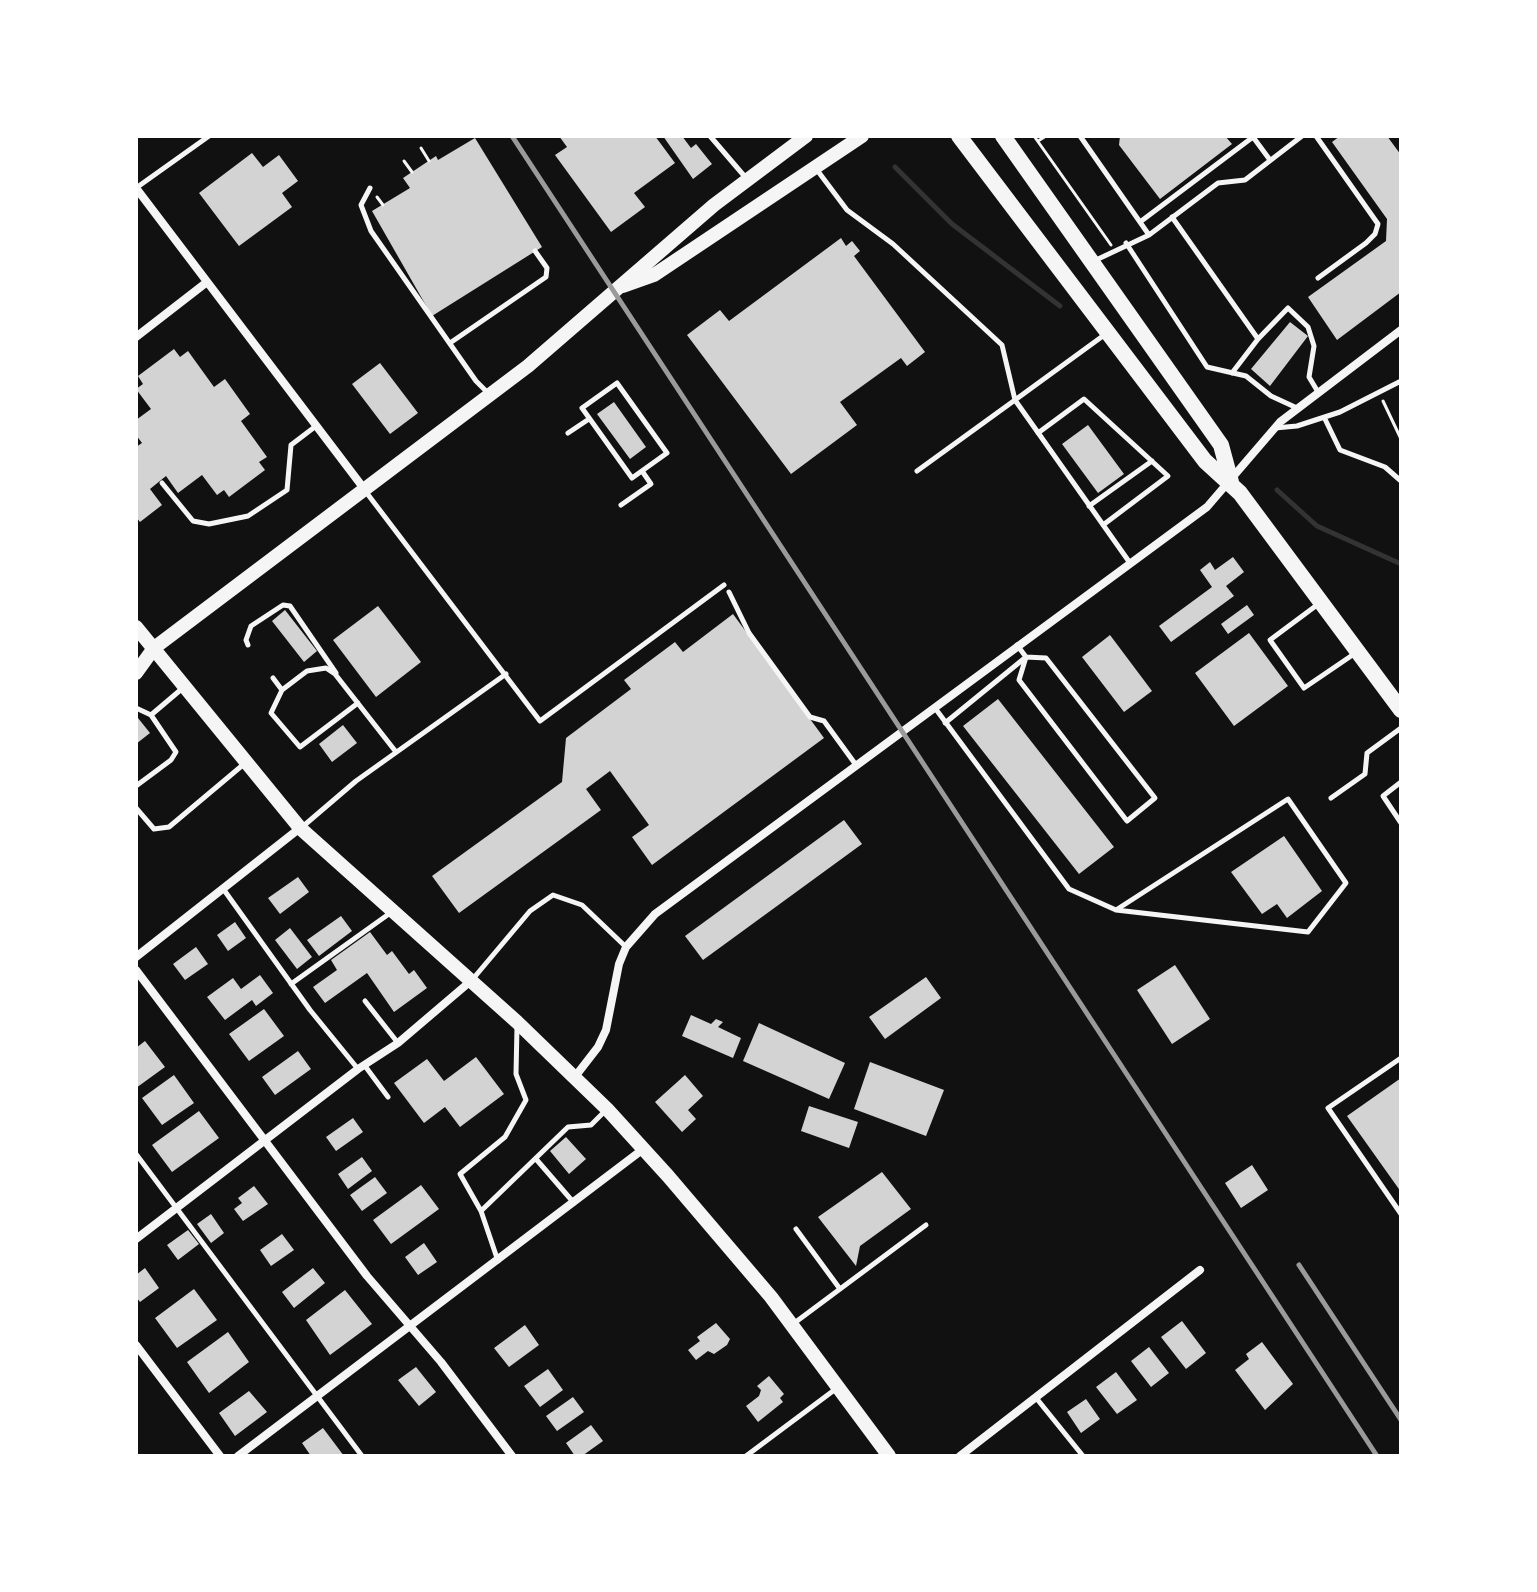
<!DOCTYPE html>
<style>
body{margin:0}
#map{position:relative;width:1537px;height:1592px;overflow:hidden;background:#111;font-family:Jost,sans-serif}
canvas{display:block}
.frame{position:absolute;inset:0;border:138px solid #fff;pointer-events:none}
</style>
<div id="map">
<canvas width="1537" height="1592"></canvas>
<div class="frame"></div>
</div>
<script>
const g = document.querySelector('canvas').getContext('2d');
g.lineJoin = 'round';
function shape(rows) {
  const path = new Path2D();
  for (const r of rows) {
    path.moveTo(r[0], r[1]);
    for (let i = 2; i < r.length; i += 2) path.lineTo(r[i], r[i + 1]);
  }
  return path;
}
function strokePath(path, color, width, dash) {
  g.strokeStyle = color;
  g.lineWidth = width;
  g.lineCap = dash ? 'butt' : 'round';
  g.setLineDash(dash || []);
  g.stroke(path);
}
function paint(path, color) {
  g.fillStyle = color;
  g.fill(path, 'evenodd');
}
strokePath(shape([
 [895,167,952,224,1060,306],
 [1277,490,1317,526,1401,564]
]), '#333', 5);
paint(shape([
 [559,136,655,136,675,163,634,193,645,207,611,232,555,155,567,147],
 [663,136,682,136,691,148,696,144,712,164,693,179],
 [1120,136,1225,136,1232,144,1160,199,1119,145],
 [1340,136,1387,136,1401,155,1401,292,1337,340,1308,297,1386,241,1387,219,1332,142],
 [475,138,542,247,432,316,372,211,410,188,403,178,436,156,438,160],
 [252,153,263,167,279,155,298,181,282,193,292,207,239,246,199,193],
 [841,238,846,246,852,241,860,251,854,256,925,352,907,366,901,358,840,402,857,425,791,474,687,335,720,310,729,321],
 [1290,322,1308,336,1270,386,1251,369],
 [174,349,180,357,188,351,214,387,225,379,250,414,241,421,267,457,259,462,265,470,229,497,224,490,217,495,202,475,178,493,166,476,150,489,162,505,140,522,136,517,136,447,142,443,136,435,136,420,151,409,136,389,143,384,138,376],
 [380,363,418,413,390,434,352,384],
 [614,402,646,447,630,459,597,414],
 [1088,425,1124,474,1098,493,1062,444],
 [1233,557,1244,572,1226,586,1234,596,1171,642,1159,626,1212,587,1200,570,1210,562,1215,570],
 [1247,605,1254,615,1228,634,1221,624],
 [378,606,421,662,376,697,333,640],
 [285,610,317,651,304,662,272,621],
 [733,614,824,738,652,865,632,837,649,825,610,771,586,789,601,810,459,913,432,876,562,782,566,738,631,689,624,680,675,642,683,652],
 [1249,633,1288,686,1234,726,1195,673],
 [1110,635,1152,691,1124,712,1082,657],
 [998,699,1114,847,1079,874,963,726],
 [138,718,150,733,136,744,136,719],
 [343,725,357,743,332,762,319,744],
 [844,820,862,844,703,960,685,936],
 [1284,836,1322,891,1287,918,1277,904,1262,914,1231,872],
 [298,877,309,892,280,914,268,898],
 [341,916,352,931,319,956,307,940],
 [235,922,246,938,228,951,217,935],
 [290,928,312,957,297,969,275,940],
 [370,932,387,955,392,951,409,974,414,970,427,988,394,1012,367,973,325,1003,313,987,337,970,331,960],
 [196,947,208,964,185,980,173,964],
 [1175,965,1210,1019,1172,1044,1137,990],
 [260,975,273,993,256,1006,252,1000,225,1020,207,997,233,978,241,989],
 [926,977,941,998,885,1039,869,1017],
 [264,1009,284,1036,249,1061,229,1034],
 [691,1015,711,1024,716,1019,723,1022,718,1027,741,1038,733,1058,682,1036],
 [759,1023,845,1063,829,1099,743,1061],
 [145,1041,165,1067,136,1088,136,1048],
 [298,1051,311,1069,275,1095,262,1077],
 [476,1057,504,1094,460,1127,445,1107,424,1123,394,1083,427,1059,444,1081],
 [870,1062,944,1090,926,1136,854,1109],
 [174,1075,194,1103,162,1125,142,1098],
 [685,1075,703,1096,688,1110,696,1119,682,1132,655,1102],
 [1401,1078,1401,1192,1347,1116],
 [809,1106,858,1122,849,1148,801,1131],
 [199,1111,219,1138,172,1172,152,1145],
 [353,1118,363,1132,336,1151,326,1137],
 [566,1137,586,1159,569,1174,550,1151],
 [362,1157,372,1171,348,1189,338,1174],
 [1252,1165,1268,1190,1241,1208,1225,1183],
 [882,1172,911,1209,860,1246,856,1266,818,1217],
 [375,1177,387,1193,362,1211,350,1195],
 [421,1185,439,1209,391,1244,373,1220],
 [254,1186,268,1204,243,1221,234,1209,242,1203,238,1198],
 [211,1214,224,1233,211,1243,197,1224],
 [188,1230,199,1244,178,1260,167,1245],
 [282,1234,294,1250,271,1266,260,1250],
 [424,1243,437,1262,418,1275,405,1257],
 [145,1268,159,1288,140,1302,136,1297,136,1275],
 [313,1268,325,1283,294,1308,282,1292],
 [194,1289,217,1320,177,1348,155,1318],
 [345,1290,372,1324,330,1355,306,1320],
 [1182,1321,1206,1353,1186,1369,1161,1337],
 [716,1323,730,1339,727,1345,714,1354,708,1351,696,1360,688,1350,700,1341,697,1337],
 [525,1325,539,1345,509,1367,494,1348],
 [228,1332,249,1362,209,1393,187,1362],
 [1262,1342,1293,1384,1265,1410,1235,1370,1249,1359,1246,1354],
 [1149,1347,1169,1373,1151,1387,1131,1361],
 [416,1367,436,1392,419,1406,398,1380],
 [548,1369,563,1390,540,1407,524,1386],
 [1116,1372,1137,1400,1117,1414,1096,1387],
 [769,1376,784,1394,780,1398,783,1402,758,1422,746,1406,759,1396,761,1390,757,1386],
 [249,1391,267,1412,235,1436,219,1413],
 [573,1397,584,1412,557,1431,546,1416],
 [1086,1399,1100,1419,1081,1433,1067,1412],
 [591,1425,603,1441,582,1456,575,1456,566,1443],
 [323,1428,344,1456,311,1456,302,1443]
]), '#d3d3d3');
strokePath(shape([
 [1034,136,1111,245],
 [1038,141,1046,136],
 [421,148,429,161],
 [404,161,412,172],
 [377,197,383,205],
 [1383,401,1401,439]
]), '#f5f5f5', 3);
strokePath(shape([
 [710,136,746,178],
 [1080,136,1149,235],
 [1316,136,1378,224,1375,234,1366,243,1318,278],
 [1253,137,1270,160],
 [817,170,847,210,893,244,1002,345,1015,400,917,471],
 [136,188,209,136],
 [370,188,361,205,371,231,476,381,488,393],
 [1172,217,1258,339,1232,373],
 [1140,222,1253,137],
 [1126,243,1207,367,1246,376,1271,396,1297,408],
 [1096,260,1149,235,1218,183,1245,180,1302,136],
 [1107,333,1015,400,1130,563],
 [1258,339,1288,308,1308,327,1314,346,1309,377,1318,392],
 [450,343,546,277,547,268,535,251],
 [617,383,667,453,632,478,582,408,617,383],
 [1324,417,1340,450,1385,467,1401,481],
 [1275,428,1297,426,1340,412,1401,381],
 [568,433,589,419],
 [1038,433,1084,399,1168,476,1103,525],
 [162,483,193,521,209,524,248,516,287,490,291,445,316,426],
 [366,492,540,721,724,585],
 [621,505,651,484,642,471],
 [1089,506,1152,461],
 [729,592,749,633,810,717,824,721,856,765],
 [1317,605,1270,640,1304,688,1354,654],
 [248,645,246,640,251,626,283,605,290,606,336,673],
 [273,678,282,690,307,671,326,668,335,674,396,752],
 [282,690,271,713,300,747,358,703],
 [136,708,151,715,184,687],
 [935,708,1069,889,1116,910,1288,799,1346,883,1308,932,1116,910],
 [945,723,1026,657,1046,658,1155,798,1127,821,1019,680,1026,657,1017,645],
 [1401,782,1383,796,1401,823],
 [136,786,171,760,176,752,151,715],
 [1331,798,1365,774,1367,753,1401,728],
 [136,808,154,829,169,827,244,764],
 [301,828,356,781,506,674],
 [224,890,310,1010,358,1069],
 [472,980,530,911,553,895,582,905,626,947],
 [291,984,393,911],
 [365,1001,398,1043],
 [1401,1058,1328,1108,1401,1214],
 [365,1066,388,1097],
 [136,1154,362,1456],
 [536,1159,574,1203],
 [481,1211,460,1174,505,1137,526,1100,516,1074,517,1027],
 [796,1229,840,1289],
 [498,1261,481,1211,568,1127,591,1125,606,1110],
 [793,1324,926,1225],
 [1037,1399,1083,1456],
 [746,1456,837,1388]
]), '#f5f5f5', 5);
strokePath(shape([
 [136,188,365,490],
 [136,337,207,282],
 [136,957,300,828],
 [136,970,367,1276,441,1362,512,1456],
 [574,1078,598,1047,606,1030,619,964,626,947,655,914,1207,507,1280,422,1401,330],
 [136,1239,358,1069,398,1043,472,980],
 [136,1345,220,1456],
 [238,1456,642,1150],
 [960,1456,1200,1270]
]), '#f5f5f5', 8);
strokePath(shape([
 [623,286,654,275,862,136],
 [136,627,300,828,517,1022,607,1109,668,1176,771,1297,889,1456],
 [136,673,154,648,528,366,714,205,806,136]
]), '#f5f5f5', 14);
strokePath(shape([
 [959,136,1205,461,1240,493,1401,710],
 [1003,136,1221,445,1231,482]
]), '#f5f5f5', 16);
strokePath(shape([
 [512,136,1377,1456],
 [1299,1265,1401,1420]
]), '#9a9a9a', 5);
</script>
